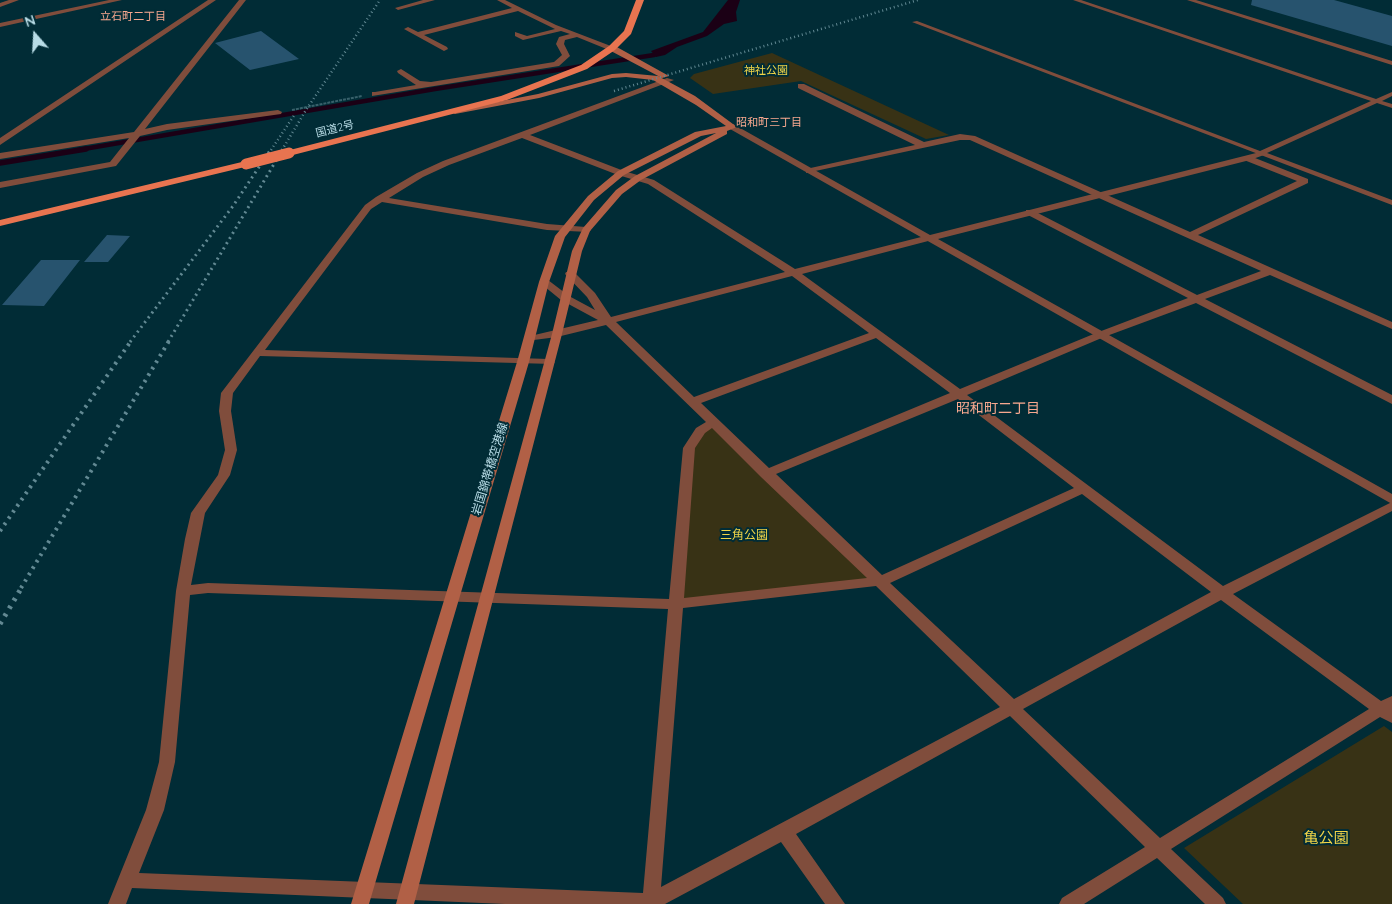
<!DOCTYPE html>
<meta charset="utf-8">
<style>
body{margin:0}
#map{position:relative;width:1392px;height:904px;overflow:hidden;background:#012c36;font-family:Quicksand,sans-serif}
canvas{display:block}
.north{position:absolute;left:10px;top:10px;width:50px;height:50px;-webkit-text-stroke:4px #012c36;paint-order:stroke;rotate:341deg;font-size:14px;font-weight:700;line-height:20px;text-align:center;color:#b8dce6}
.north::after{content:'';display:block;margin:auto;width:18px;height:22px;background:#b8dce6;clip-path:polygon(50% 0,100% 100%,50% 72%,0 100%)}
</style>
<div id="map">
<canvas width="1392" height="904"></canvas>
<div class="north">N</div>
</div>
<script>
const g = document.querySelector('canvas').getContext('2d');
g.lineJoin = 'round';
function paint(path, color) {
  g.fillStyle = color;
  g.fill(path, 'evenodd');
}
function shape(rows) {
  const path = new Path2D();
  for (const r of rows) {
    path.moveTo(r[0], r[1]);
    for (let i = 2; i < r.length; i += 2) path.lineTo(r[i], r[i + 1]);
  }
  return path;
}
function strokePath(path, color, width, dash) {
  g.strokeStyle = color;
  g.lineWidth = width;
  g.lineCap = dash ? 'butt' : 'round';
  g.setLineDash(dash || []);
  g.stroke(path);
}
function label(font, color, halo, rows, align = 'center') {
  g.font = font + ' Quicksand,"Noto Sans JP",sans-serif';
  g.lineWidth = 4;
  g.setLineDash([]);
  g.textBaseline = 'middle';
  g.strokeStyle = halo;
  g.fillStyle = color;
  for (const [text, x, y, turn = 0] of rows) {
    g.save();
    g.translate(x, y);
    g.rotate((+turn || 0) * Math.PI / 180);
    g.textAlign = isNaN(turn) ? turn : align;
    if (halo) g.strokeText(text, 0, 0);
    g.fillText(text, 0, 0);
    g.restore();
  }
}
paint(shape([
 [772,53,949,135,926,139,801,81,713,94,690,78,694,74],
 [716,425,881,581,675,604,689,448,700,431],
 [1384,726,1392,732,1392,904,1243,904,1184,848]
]), '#383215');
paint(shape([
 [728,0,740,0,736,12,737,21,724,24,707,36,677,47,665,55,656,57,651,51,703,32]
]), '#1b0015');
strokePath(shape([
 [78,150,435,89,654,55,662,51]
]), '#1b0015', 4.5);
strokePath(shape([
 [0,163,86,149]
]), '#1b0015', 5.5);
paint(shape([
 [1252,0,1334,0,1392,16,1392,46,1251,5],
 [261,31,299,59,250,70,215,43],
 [107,235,130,236,108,262,84,262],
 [41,260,80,260,44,306,2,305]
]), '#27536e');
strokePath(shape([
 [292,110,362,96]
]), '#38616b', 2, [3, 1]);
paint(shape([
 [1073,0,1081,0,1376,99,1392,92,1392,96,1382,101,1392,104,1392,108,1377,103,1267,153,1392,200,1392,205,912,22,917,21,1260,151,1371,101,1073,0],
 [1187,0,1196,0,1392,61,1392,65,1187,0]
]), '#804d3c');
paint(shape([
 [9,0,19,0,0,7,0,3,9,0],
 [109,0,122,0,0,27,0,23,109,0],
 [239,0,246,0,145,129,167,124,278,110,282,112,281,114,167,130,140,136,116,166,0,188,0,182,110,162,129,138,0,159,0,153,134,132,239,0],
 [423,0,435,0,398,10,395,8,423,0],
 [497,0,505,0,556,25,616,48,609,50,577,37,565,40,564,44,570,56,559,66,372,96,372,92,375,92,416,85,398,73,397,71,401,69,420,81,431,82,554,62,562,55,556,44,559,37,570,34,561,31,523,40,515,36,515,32,527,36,555,29,518,11,424,35,447,47,448,49,444,51,404,29,408,27,418,32,512,8,497,0],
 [667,78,674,80,530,135,624,171,654,180,795,269,929,235,932,236,932,240,802,274,960,389,1096,333,1188,298,1026,214,1026,210,1032,210,1197,295,1261,271,970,140,960,140,806,173,806,169,915,145,798,88,798,84,804,84,924,142,960,134,975,136,1190,232,1297,181,1244,160,1244,156,1250,156,1308,179,1308,183,1198,235,1392,322,1392,329,1270,275,1205,299,1392,395,1392,404,1196,303,1104,337,967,395,1223,586,1392,502,1392,511,1233,594,1381,701,1392,696,1392,723,1380,717,1171,849,1223,898,1226,904,1205,904,1157,858,1084,904,1059,904,1062,898,1145,847,1010,716,796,834,845,904,825,904,781,842,665,904,505,904,132,888,126,904,108,904,146,810,159,762,176,591,185,539,191,513,218,475,225,450,219,411,221,393,365,205,376,197,417,173,443,161,667,78],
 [522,138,618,175,648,184,785,272,611,317,595,293,574,272,566,272,565,274,587,297,595,310,569,296,548,280,544,279,539,282,561,300,598,320,526,337,524,339,526,341,557,337,606,325,706,422,696,428,683,448,669,599,208,583,191,585,205,513,230,475,237,450,231,411,233,393,260,356,553,364,555,362,549,359,265,350,371,209,382,202,547,230,589,232,591,230,586,227,547,224,389,198,423,177,449,165,522,138],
 [792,276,869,333,694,397,616,322,792,276],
 [876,338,950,393,769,468,701,403,876,338],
 [958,399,1074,488,882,575,776,474,958,399],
 [712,428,761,477,867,578,684,598,695,448,705,433,712,428],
 [1082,494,1211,592,1014,699,890,583,1082,494],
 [876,586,1000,707,661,887,683,608,876,586],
 [208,593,668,609,643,893,139,873,164,810,175,762,190,595,208,593],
 [1221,600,1369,709,1160,838,1023,709,1221,600]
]), '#804d3c');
paint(shape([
 [208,0,216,0,0,145,0,138,208,0],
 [733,124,930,235,1264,151,1264,155,1250,160,938,239,1392,494,1392,504,730,129,729,127,733,124]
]), '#804d3c');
paint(shape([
 [609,46,615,46,669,76,662,78,609,50,609,46],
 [626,73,658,76,695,96,737,127,727,131,727,134,641,180,622,194,590,231,582,251,562,334,414,904,396,904,552,334,572,251,583,228,616,190,635,176,716,133,701,136,624,175,594,200,565,237,549,282,529,362,369,904,351,904,517,362,539,282,555,236,588,196,618,171,695,132,726,126,696,105,653,80,626,77,612,78,539,98,455,114,451,112,455,110,538,94,612,74,626,73]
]), '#b16046');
paint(shape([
 [636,0,644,0,631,34,615,50,587,69,507,100,289,156,284,153,286,151,501,96,581,65,609,46,624,31,636,0],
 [246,161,249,162,249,166,0,226,0,220,246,161]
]), '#e87450');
strokePath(shape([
 [614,91,918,0],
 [271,150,295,114],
 [282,150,306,110,380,0]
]), '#628993', 2.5, [1, 3]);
strokePath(shape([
 [130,342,233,206,271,149],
 [168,342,283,149]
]), '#628993', 3, [2, 4]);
strokePath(shape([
 [0,531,131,341],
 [21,588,169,341]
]), '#628993', 4, [2.5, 5]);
strokePath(shape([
 [0,624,22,587]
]), '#628993', 5, [3, 6]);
strokePath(shape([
 [246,164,289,153]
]), '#e87450', 11);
label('11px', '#f7a88f', '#012c36', [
 ["立石町二丁目",133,17],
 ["昭和町三丁目",769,123]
]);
label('11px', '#efd448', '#012c36', [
 ["神社公園",766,71]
]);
label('11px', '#b8dce6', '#012c36', [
 ["国道2号",335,129,-14]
]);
label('12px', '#b8dce6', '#012c36', [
 ["岩国錦帯橋空港線",490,469,-73]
]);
label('12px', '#efd448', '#012c36', [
 ["三角公園",744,535]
]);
label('14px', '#f7a88f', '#012c36', [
 ["昭和町二丁目",998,409]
]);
label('15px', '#efd448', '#012c36', [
 ["亀公園",1326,838]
]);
</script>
